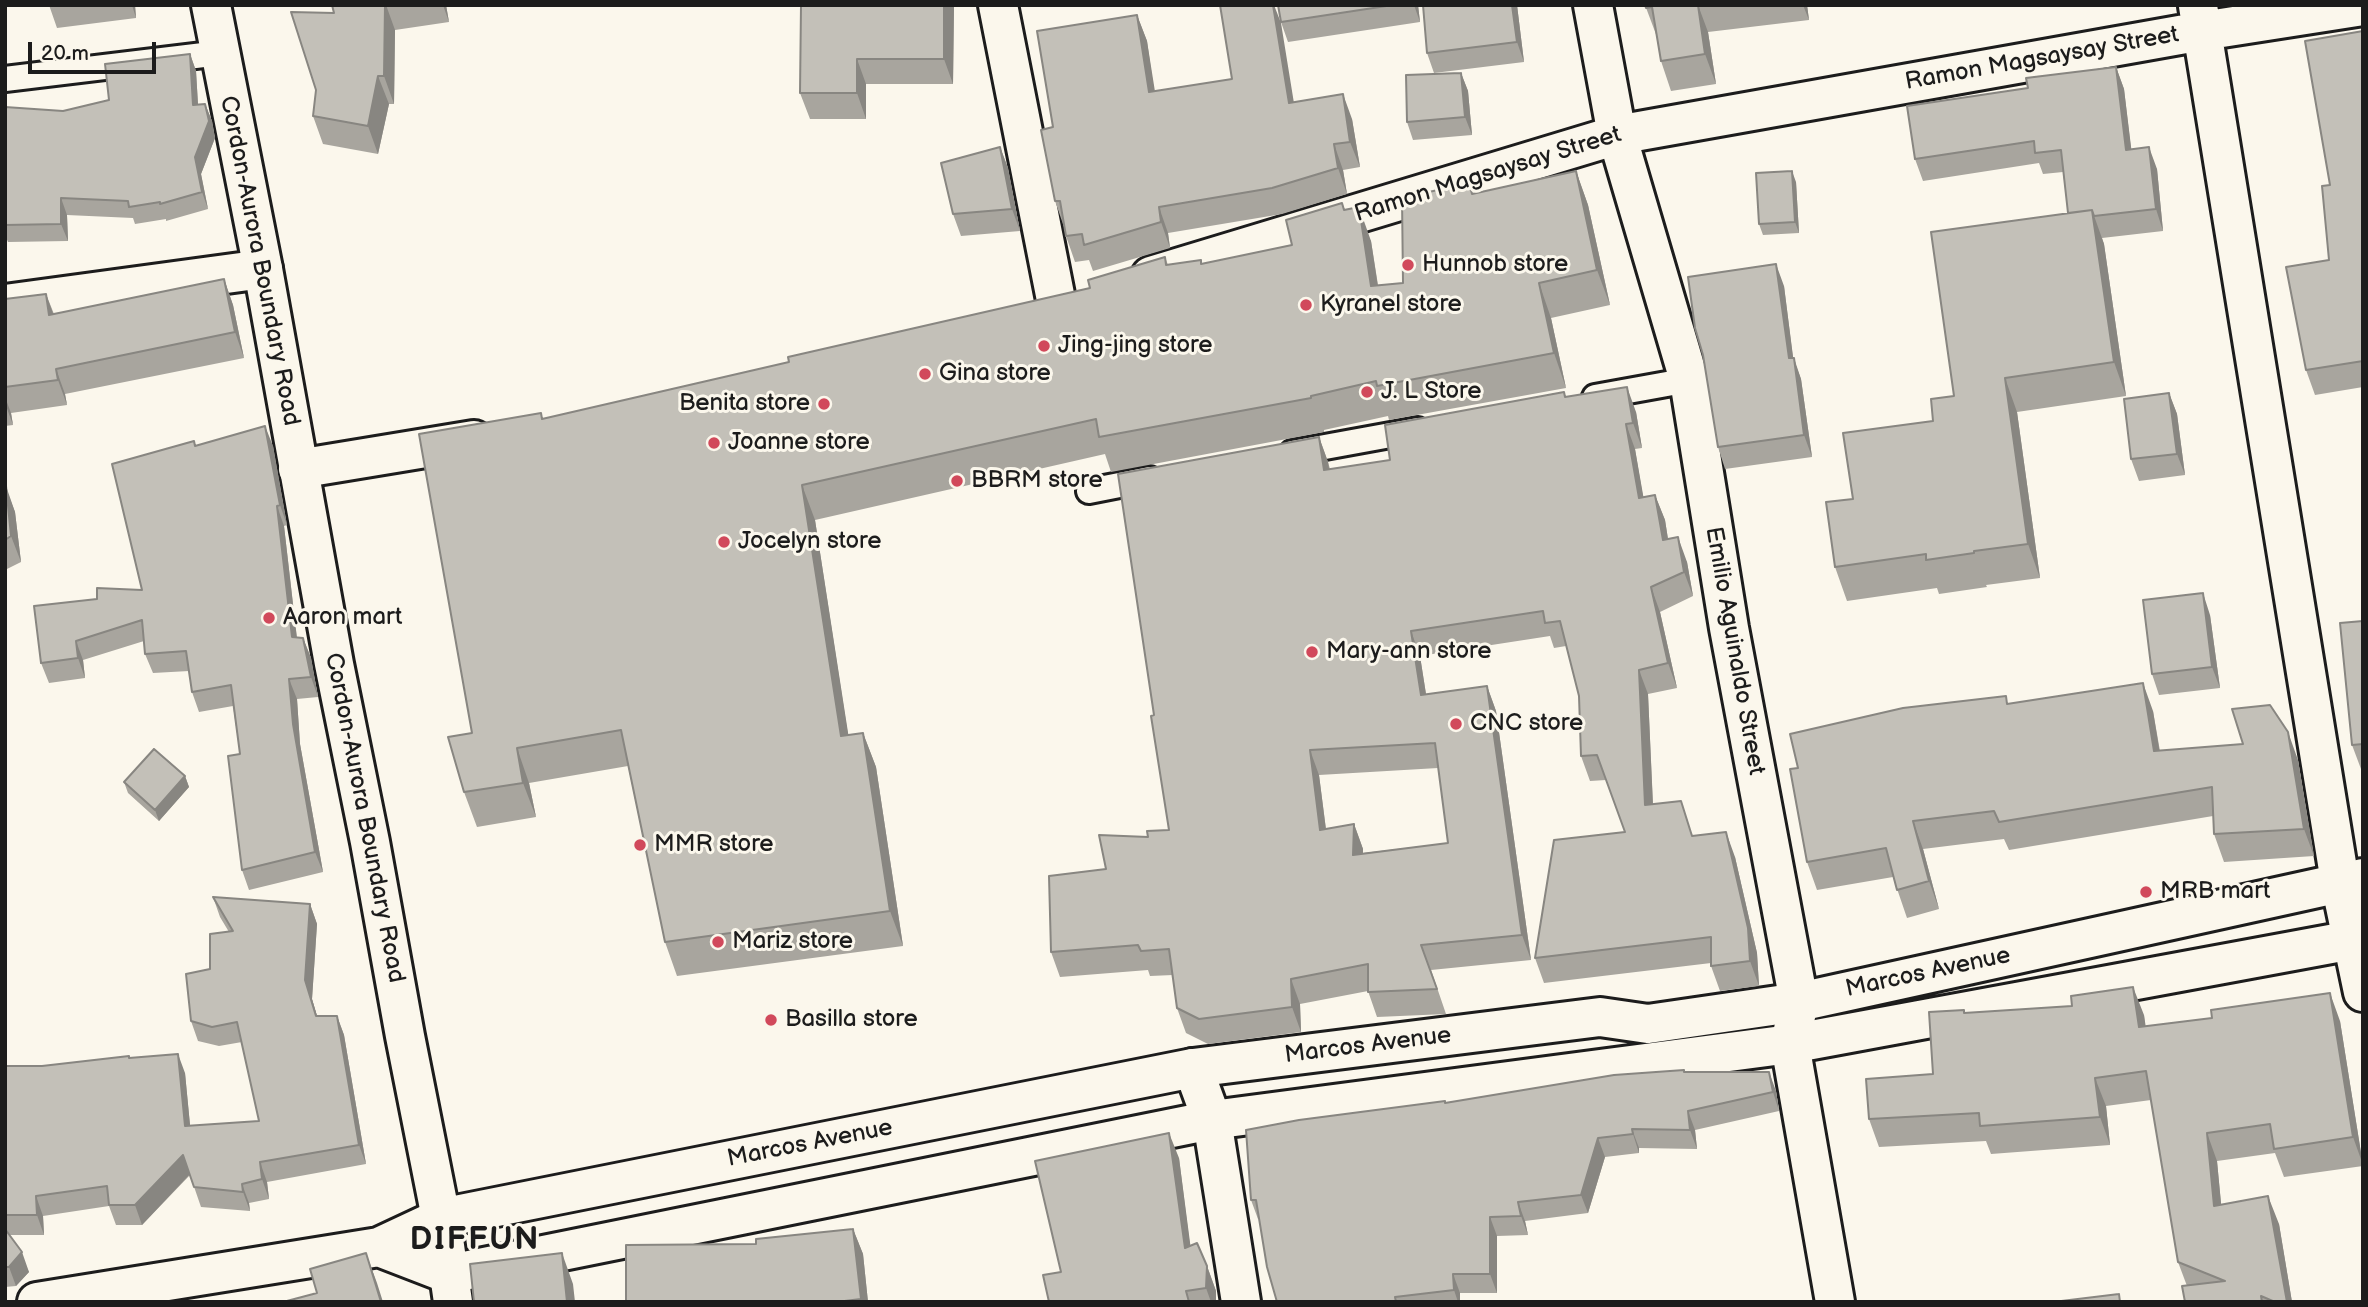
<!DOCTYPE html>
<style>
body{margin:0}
#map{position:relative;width:2368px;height:1307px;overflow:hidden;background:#fbf7ec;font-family:"Balsamiq Sans",sans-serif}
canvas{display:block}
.frame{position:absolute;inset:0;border:7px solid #1c1c1c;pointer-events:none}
.scale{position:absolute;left:28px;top:42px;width:128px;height:32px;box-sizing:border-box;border:4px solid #1c1c1c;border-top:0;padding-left:9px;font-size:21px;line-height:24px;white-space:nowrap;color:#1c1c1c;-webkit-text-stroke:5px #fbf7ec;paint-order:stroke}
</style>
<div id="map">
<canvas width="2368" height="1307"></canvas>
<div class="frame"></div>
<div class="scale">20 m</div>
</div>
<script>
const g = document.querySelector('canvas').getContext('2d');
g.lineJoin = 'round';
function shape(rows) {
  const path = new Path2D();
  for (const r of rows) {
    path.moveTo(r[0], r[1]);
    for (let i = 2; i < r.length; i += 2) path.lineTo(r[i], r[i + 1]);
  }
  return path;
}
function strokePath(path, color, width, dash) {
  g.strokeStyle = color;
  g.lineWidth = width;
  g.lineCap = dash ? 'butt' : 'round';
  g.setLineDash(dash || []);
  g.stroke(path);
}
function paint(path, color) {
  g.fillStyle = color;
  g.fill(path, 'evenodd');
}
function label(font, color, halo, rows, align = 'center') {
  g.font = font + ' "Balsamiq Sans",sans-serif';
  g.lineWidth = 6;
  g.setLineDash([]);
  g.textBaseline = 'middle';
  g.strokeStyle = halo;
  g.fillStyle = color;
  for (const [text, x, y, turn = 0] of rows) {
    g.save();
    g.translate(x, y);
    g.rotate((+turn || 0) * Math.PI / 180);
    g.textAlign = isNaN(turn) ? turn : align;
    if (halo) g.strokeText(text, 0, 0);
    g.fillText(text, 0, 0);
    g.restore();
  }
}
const service = shape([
 [5,79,220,53],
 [1595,397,1689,380],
 [1292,453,1418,430],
 [1089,491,1150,479]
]);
const minor = shape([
 [998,5,1057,305],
 [2198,6,2340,882],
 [1151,276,1617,135,2202,31,2363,6],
 [5,304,263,269],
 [298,469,474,440],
 [1799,1002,1790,1044,1835,1302],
 [1193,1068,1212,1120,1241,1302],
 [379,1247,449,1274],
 [37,1302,379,1247,441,1218]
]);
const tertiary = shape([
 [1593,5,1617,135,1689,380,1729,628,1799,1002],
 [2340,882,2363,992]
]);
const secondary = shape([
 [441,1218,1193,1068,1600,1017,1648,1024,1799,1002,2363,878],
 [449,1274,1212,1120,1790,1044,2363,938]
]);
const primary = shape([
 [211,5,263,269,334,664,370,842,405,1036,441,1218,453,1302]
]);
strokePath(service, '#1c1c1c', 30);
strokePath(minor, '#1c1c1c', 44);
strokePath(tertiary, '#1c1c1c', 44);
strokePath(secondary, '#1c1c1c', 44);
strokePath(primary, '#1c1c1c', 44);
strokePath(service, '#fbf7ec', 24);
strokePath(minor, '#fbf7ec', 38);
strokePath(tertiary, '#fbf7ec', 38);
strokePath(secondary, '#fbf7ec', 38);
strokePath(primary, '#fbf7ec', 38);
paint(shape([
 [49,5,135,5,136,18,57,28],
 [332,5,446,5,449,22,395,30,394,104,389,104,378,154,323,144,313,116,334,13],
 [801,5,954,5,953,84,866,84,866,119,810,119,800,93],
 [1278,5,1418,5,1420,22,1288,42,1281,22],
 [1517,5,1524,62,1434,73,1427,53],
 [1645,5,1807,5,1809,20,1708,32,1716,84,1671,91,1661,61,1657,37],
 [1137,15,1147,41,1154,91,1294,102,1352,119,1360,167,1343,170,1347,194,1282,214,1168,233,1170,248,1093,271,1089,260,1075,262,1066,236,1064,227,1055,201,1053,127],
 [2363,31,2363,387,2315,395,2306,370,2329,260,2330,185],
 [190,54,196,71,198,104,205,104,212,121,215,138,201,174,208,209,166,221,166,219,135,224,133,218,67,215,68,241,8,242,5,235,5,107,63,111,109,100],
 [2116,67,2124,89,2131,149,2157,169,2163,231,2102,238,2104,244,2126,396,2017,412,2040,578,1986,585,1987,587,1939,594,1937,588,1847,601,1835,567,1853,499,1933,421,1954,396,2068,213,2063,172,2043,174,2039,163,1923,181,1915,159,2028,88],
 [1461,73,1468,91,1472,135,1413,140,1407,122],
 [1000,147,1008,168,1020,231,961,236,953,214],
 [1576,171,1588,205,1610,305,1551,318,1566,388,1389,420,1388,416,1324,430,1324,432,1111,472,1105,454,815,520,848,735,863,733,876,767,903,946,677,976,665,942,628,766,529,783,536,817,477,827,464,792,472,733,543,419,789,362,1090,288,1165,257,1168,265,1201,260,1202,264,1292,245,1342,203,1345,210,1371,241,1378,285,1403,283,1474,194],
 [1796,182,1799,233,1763,235,1759,224],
 [224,279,233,305,244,358,65,394,67,405,11,413,13,425,5,426,5,299,46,294,54,314],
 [1784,286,1793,358,1801,379,1812,457,1725,469,1718,447],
 [1564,392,1566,397,1636,412,1642,448,1635,449,1643,497,1655,495,1665,520,1668,539,1687,562,1693,596,1660,612,1677,688,1648,694,1653,804,1693,836,1735,857,1757,953,1759,986,1720,991,1711,966,1711,963,1544,983,1535,958,1625,832,1606,780,1590,781,1581,756,1579,696,1566,646,1554,648,1550,636,1420,656,1426,694,1487,686,1496,711,1531,960,1431,970,1446,1014,1377,1017,1368,991,1300,1004,1301,1032,1208,1044,1186,1033,1177,1008,1173,975,1150,976,1148,970,1060,977,1051,952,1106,869,1148,837,1169,830,1154,715,1319,437,1328,462,1330,469,1390,460],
 [1438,768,1448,843,1363,853,1363,849,1354,824,1326,829,1319,775],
 [2169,393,2177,414,2185,475,2139,481,2131,459],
 [196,446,273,446,287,525,284,526,297,638,303,638,311,658,318,697,297,699,300,744,323,872,249,890,242,870,240,754,233,706,199,712,192,692,189,671,153,673,145,654,144,641,83,660,85,678,49,683,41,663,97,599,142,590],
 [5,486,15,512,21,562,5,570],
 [2210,615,2220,688,2159,695,2152,674],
 [2363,621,2363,769,2361,769,2352,745],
 [2009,704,2153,711,2160,751,2298,760,2314,856,2224,862,2214,834,2213,816,2009,850,2004,839,1923,849,1939,909,1907,918,1893,877,1817,890,1807,862,1798,768],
 [185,776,189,787,159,821,128,793,124,782],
 [213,897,310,904,317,924,312,999,317,1016,337,1016,344,1035,366,1164,267,1182,269,1199,249,1203,250,1211,201,1207,190,1175,142,1225,116,1225,109,1206,43,1216,44,1235,9,1235,29,1272,16,1286,5,1287,5,1066,42,1066,129,1058,185,1073,190,1126,259,1121,242,1042,219,1046,198,1041,191,1021,210,969,229,932,220,917],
 [1964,1010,1965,1013,2144,1015,2145,1026,2340,1021,2363,1166,2284,1177,2275,1153,2217,1161,2221,1204,2279,1224,2292,1302,2185,1302,2187,1286,2178,1262,2151,1100,2106,1106,2110,1145,1991,1154,1986,1141,1879,1147,1869,1119,1933,1074],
 [1685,1072,1776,1091,1779,1111,1695,1130,1697,1149,1639,1148,1639,1153,1605,1157,1588,1213,1525,1221,1528,1235,1497,1236,1497,1293,1460,1293,1460,1302,1277,1302,1259,1219,1258,1219,1251,1200,1445,1103],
 [1179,1158,1190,1246,1207,1266,1216,1291,1216,1302,1049,1302,1061,1272],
 [853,1229,863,1254,868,1302,626,1302,756,1244]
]), '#a8a59e');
paint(shape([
 [132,5,135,5,136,18],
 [385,5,386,5,395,30,394,104,384,76],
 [443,5,446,5,449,22],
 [944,5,954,5,953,84,944,59],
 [1273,5,1274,5,1281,23,1298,128,1289,103],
 [1414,5,1418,5,1420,22],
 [1512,5,1517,5,1524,62,1517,42],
 [1698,5,1708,32,1716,84,1705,54],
 [1803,5,1807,5,1809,20],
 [1137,15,1147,41,1159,117,1149,92],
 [190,54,196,71,199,122,193,105],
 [857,59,866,84,866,119,857,93],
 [2116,67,2124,89,2134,171,2126,150],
 [1461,73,1468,91,1472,135,1465,117],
 [378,76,389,104,378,154,368,126],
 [1343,94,1352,119,1360,167,1350,142],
 [205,104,212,121,215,138,201,174,208,209,202,192,195,157],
 [1334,144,1343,170,1347,194,1338,168],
 [1000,147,1008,168,1020,231,1012,209],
 [2149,147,2157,169,2163,231,2156,209],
 [1576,171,1588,205,1610,305,1597,270],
 [1792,171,1796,182,1799,233,1795,222],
 [61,198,67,215,68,241,61,224],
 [1159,207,1168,233,1170,248,1161,222],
 [1359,207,1371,241,1383,320,1371,286],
 [2092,210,2104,244,2126,396,2114,362],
 [1776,264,1784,286,1796,380,1789,358],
 [224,279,233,305,244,358,235,332],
 [1539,283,1551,318,1566,388,1554,353],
 [46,294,55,319,49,315],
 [1794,358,1801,379,1812,457,1804,435],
 [56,369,65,394,67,405,58,380],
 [2005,378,2017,412,2040,578,2028,544],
 [1627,387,1636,412,1642,448,1633,423],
 [2169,393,2177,414,2185,475,2177,454],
 [5,397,11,413,13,425,5,403],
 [1626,424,1635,449,1648,523,1639,498],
 [265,426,273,446,287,525,280,505],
 [1319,437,1328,462,1333,495,1324,470],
 [802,485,815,520,854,771,841,736],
 [6,486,15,512,21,562,11,536],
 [1655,495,1665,520,1672,565,1663,540],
 [277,506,284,526,299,657,292,637],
 [1678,537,1687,562,1693,596,1684,572],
 [1651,587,1660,612,1677,688,1668,663],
 [2203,593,2210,615,2220,688,2212,667],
 [1411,631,1420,656,1430,720,1421,695],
 [303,638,311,658,318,697,311,677],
 [76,641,83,660,85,678,78,658],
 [1639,670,1648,694,1654,830,1645,805],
 [289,679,297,699,300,744,323,872,315,852,293,724],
 [2143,683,2153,711,2164,779,2154,751],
 [1487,686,1496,711,1531,960,1522,935],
 [2288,732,2298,760,2314,856,2304,829],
 [863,733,876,767,903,946,890,911],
 [517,748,529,783,536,817,523,783],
 [1310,750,1319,775,1329,854,1320,830],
 [185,776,189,787,159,821,155,810],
 [1913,821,1923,849,1939,909,1929,881],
 [1354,824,1363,849,1362,880,1353,855],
 [1726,832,1735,857,1757,953,1759,986,1750,961],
 [310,904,317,924,312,999,323,1036,316,1016,305,980],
 [1291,979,1300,1004,1301,1032,1292,1007],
 [2133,987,2144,1015,2150,1055,2139,1027],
 [2330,993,2340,1021,2363,1165,2353,1137],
 [337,1016,344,1035,366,1164,359,1145],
 [178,1054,185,1073,192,1145,185,1126],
 [1769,1072,1776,1091,1779,1111,1773,1092],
 [2095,1078,2106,1106,2110,1145,2100,1117],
 [1688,1111,1695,1130,1697,1149,1690,1130],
 [1632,1129,1639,1148,1639,1153,1633,1134],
 [1169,1133,1179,1158,1194,1273,1185,1248],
 [2207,1133,2217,1161,2224,1234,2214,1206],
 [1598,1138,1605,1157,1588,1213,1581,1195],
 [183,1155,190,1174,142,1225,135,1205],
 [260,1162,267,1182,269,1199,262,1179],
 [242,1184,249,1203,250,1211,243,1192],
 [36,1196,43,1216,44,1235,37,1215],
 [2268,1196,2279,1224,2292,1302,2287,1302],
 [1518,1202,1525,1221,1528,1235,1521,1216],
 [1490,1217,1497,1236,1497,1293,1490,1274],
 [853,1229,863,1254,868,1302,862,1302,861,1299],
 [22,1252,29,1272,16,1286,9,1267],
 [366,1253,377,1283,383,1302,381,1302],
 [562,1253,573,1284,575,1302,567,1302],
 [1207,1266,1216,1291,1216,1302,1211,1302,1206,1288],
 [1453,1274,1460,1293,1460,1302,1458,1302,1454,1290]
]), '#888681');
const building = shape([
 [332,5,385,5,384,76,378,76,368,126,313,116,316,90,291,12,334,13,332,5],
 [801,5,944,5,944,59,857,59,857,93,800,93,801,5],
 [1220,5,1273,5,1289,103,1343,94,1350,142,1334,144,1338,168,1272,188,1159,207,1161,222,1084,245,1082,234,1066,236,1060,201,1055,201,1041,130,1053,127,1037,31,1137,15,1149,92,1232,79,1220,5],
 [1278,5,1393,5,1281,22,1278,5],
 [1423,5,1512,5,1517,42,1427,53,1423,5],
 [1645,5,1698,5,1705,54,1661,61,1652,7,1646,8,1645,5],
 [2363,31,2363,361,2306,370,2286,267,2329,260,2322,186,2330,185,2305,41,2363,31],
 [190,54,193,105,205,104,209,121,195,157,202,192,160,204,160,202,129,207,128,201,61,198,61,224,5,225,5,107,63,111,109,100,105,64,190,54],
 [2116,67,2126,150,2149,147,2156,209,2094,216,2092,210,2068,213,2061,150,2035,153,2034,141,1915,159,1907,106,2028,88,2026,78,2116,67],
 [1461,73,1465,117,1407,122,1406,75,1461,73],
 [1000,147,1012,209,953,214,941,163,1000,147],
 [1576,171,1597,270,1539,283,1554,353,1377,386,1376,381,1311,396,1311,398,1099,437,1096,419,802,485,841,736,863,733,890,911,665,942,621,730,517,748,523,783,464,792,448,737,472,733,419,434,541,413,542,419,789,362,788,357,1090,288,1088,280,1165,257,1166,265,1201,260,1201,264,1292,245,1286,220,1342,203,1344,210,1359,207,1371,286,1403,283,1402,198,1469,183,1472,194,1576,171],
 [1792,171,1795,222,1759,224,1756,173,1792,171],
 [2092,210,2114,362,2005,378,2028,544,1974,551,1974,553,1926,560,1926,554,1835,567,1826,502,1853,499,1843,433,1933,421,1931,399,1954,396,1931,232,2092,210],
 [1776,264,1789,358,1794,358,1804,435,1718,447,1703,355,1695,328,1688,277,1776,264],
 [224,279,235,332,56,369,58,380,5,387,5,299,46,294,49,315,224,279],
 [1627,387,1633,423,1626,424,1639,498,1655,495,1663,540,1678,537,1684,572,1651,587,1668,663,1639,670,1645,805,1681,801,1692,836,1726,832,1748,928,1750,961,1711,966,1711,937,1535,958,1554,840,1625,832,1597,755,1581,756,1579,696,1560,621,1545,623,1543,611,1411,631,1421,695,1487,686,1522,935,1421,945,1437,989,1368,992,1368,964,1291,979,1292,1007,1199,1019,1177,1008,1169,949,1141,951,1138,945,1051,952,1049,876,1106,869,1099,835,1148,837,1147,831,1169,830,1151,716,1154,715,1118,474,1319,437,1324,470,1390,460,1385,425,1564,392,1565,397,1627,387],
 [1435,743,1448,843,1353,855,1354,824,1320,830,1310,750,1435,743],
 [2169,393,2177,454,2131,459,2124,399,2169,393],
 [265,426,280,505,277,506,292,637,303,638,311,677,289,679,293,724,315,852,242,870,228,756,240,754,231,685,192,692,186,651,145,654,142,620,76,641,78,658,41,663,34,606,97,599,97,588,142,590,112,464,194,441,195,446,265,426],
 [5,486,6,486,11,536,5,540,5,486],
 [2203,593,2212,667,2152,674,2143,600,2203,593],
 [2363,621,2363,744,2352,745,2340,623,2363,621],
 [2143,683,2154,751,2243,744,2232,709,2270,705,2288,732,2304,829,2214,834,2212,787,1999,822,1994,811,1913,821,1929,881,1897,890,1886,848,1807,862,1790,769,1798,768,1790,734,1903,708,2006,696,2007,704,2143,683],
 [154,749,185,776,155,810,124,782,154,749],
 [213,897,310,904,305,980,316,1016,337,1016,359,1145,260,1162,262,1179,242,1184,243,1192,194,1187,183,1155,135,1205,109,1205,107,1186,36,1196,37,1215,5,1215,5,1066,42,1066,129,1056,129,1058,178,1054,185,1126,259,1121,237,1022,212,1027,191,1021,186,974,210,969,210,934,233,931,213,897],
 [2133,987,2139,1027,2212,1018,2211,1010,2330,993,2353,1137,2274,1149,2270,1124,2207,1133,2214,1206,2268,1196,2287,1302,2275,1302,2261,1296,2262,1302,2185,1302,2182,1286,2225,1281,2178,1262,2146,1071,2095,1078,2100,1117,1980,1126,1979,1113,1869,1119,1866,1079,1933,1074,1929,1012,1964,1010,1964,1013,2072,1006,2071,996,2133,987],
 [1684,1070,1684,1072,1769,1072,1773,1092,1688,1111,1690,1130,1632,1129,1633,1134,1598,1138,1581,1195,1518,1202,1521,1216,1490,1217,1490,1274,1453,1274,1454,1290,1395,1297,1396,1302,1277,1302,1267,1267,1256,1200,1251,1200,1246,1130,1299,1120,1445,1101,1445,1103,1614,1075,1684,1070],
 [1169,1133,1185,1248,1197,1243,1207,1266,1206,1288,1186,1291,1189,1302,1049,1302,1043,1275,1061,1272,1035,1161,1169,1133],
 [5,1229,22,1252,9,1267,5,1267,5,1229],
 [853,1229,861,1299,836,1302,626,1302,626,1245,756,1244,756,1239,853,1229],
 [366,1253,381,1302,283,1302,317,1293,310,1269,366,1253],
 [562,1253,567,1302,474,1302,470,1264,562,1253],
 [2119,1294,2120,1302,2053,1302,2119,1294]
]);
paint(building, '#c3c0b8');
strokePath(building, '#888681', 2);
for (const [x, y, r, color] of [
 [1408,265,7,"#d1495b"],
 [1306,305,7,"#d1495b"],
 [1044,346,7,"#d1495b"],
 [925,374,7,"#d1495b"],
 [1367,392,7,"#d1495b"],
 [824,404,7,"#d1495b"],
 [714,443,7,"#d1495b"],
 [957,481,7,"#d1495b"],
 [724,542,7,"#d1495b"],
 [269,618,7,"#d1495b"],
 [1312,652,7,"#d1495b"],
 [1456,724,7,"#d1495b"],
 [640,845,7,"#d1495b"],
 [2146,892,7,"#d1495b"],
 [718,942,7,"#d1495b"],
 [771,1020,7,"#d1495b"]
]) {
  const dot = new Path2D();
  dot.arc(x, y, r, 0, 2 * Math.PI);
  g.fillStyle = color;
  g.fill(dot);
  strokePath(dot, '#fbf7ec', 2.5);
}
label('24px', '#1c1c1c', '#fbf7ec', [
 ["Ramon Magsaysay Street",2042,59,-10],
 ["Ramon Magsaysay Street",1488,175,-17],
 ["Cordon-Aurora Boundary Road",259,261,79],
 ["Emilio Aguinaldo Street",1734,651,80],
 ["Cordon-Aurora Boundary Road",364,818,79],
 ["Marcos Avenue",1928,973,-12],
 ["Marcos Avenue",1368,1046,-7],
 ["Marcos Avenue",810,1144,-11]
]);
label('24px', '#1c1c1c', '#fbf7ec', [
 ["Hunnob store",1422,265],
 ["Kyranel store",1320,305],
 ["Jing-jing store",1058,346],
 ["Gina store",939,374],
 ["J. L Store",1381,392],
 ["Benita store",810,404,"right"],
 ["Joanne store",728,443],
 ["BBRM store",971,481],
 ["Jocelyn store",738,542],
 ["Aaron mart",283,618],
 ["Mary-ann store",1326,652],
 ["CNC store",1470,724],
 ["MMR store",654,845],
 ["MRB mart",2160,892],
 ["Mariz store",732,942],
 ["Basilla store",785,1020]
], 'left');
g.letterSpacing = '2px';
label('bold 32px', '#1c1c1c', '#fbf7ec', [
 ["DIFFUN",475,1241]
]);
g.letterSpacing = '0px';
</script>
